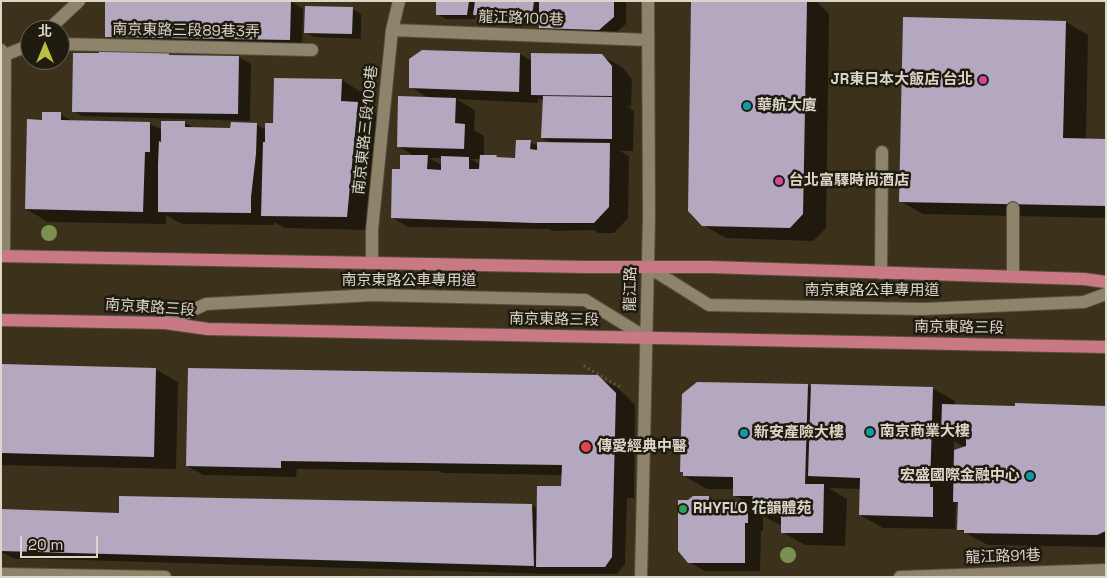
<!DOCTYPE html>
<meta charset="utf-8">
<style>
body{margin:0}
#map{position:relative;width:1107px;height:578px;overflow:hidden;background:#3c321c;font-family:"Space Grotesk","Noto Sans TC",sans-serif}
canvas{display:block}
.frame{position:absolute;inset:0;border:2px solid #dcd6c9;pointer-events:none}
.north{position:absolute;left:20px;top:20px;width:50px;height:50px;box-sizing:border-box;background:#1f1b11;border:1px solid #6b665b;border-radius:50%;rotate:0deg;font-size:14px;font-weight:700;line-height:20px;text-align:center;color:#dcd6c9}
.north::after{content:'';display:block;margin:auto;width:18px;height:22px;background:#bdbf43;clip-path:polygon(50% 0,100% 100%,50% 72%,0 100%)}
.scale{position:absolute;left:20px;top:536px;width:78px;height:22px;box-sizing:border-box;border:2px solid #dcd6c9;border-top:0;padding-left:6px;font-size:15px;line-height:18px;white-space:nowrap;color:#dcd6c9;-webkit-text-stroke:4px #1f1b11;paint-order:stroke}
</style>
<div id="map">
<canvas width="1107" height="578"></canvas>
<div class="frame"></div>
<div class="north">北</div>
<div class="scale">20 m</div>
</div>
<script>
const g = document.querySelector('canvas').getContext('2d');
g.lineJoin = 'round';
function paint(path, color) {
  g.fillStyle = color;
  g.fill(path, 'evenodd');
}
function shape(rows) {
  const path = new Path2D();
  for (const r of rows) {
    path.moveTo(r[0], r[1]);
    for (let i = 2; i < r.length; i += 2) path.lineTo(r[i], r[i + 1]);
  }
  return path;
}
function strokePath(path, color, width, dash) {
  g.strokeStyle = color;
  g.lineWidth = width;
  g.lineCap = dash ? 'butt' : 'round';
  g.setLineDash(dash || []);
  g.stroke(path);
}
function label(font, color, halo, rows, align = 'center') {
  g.font = font + ' "Space Grotesk","Noto Sans TC",sans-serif';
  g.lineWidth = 5;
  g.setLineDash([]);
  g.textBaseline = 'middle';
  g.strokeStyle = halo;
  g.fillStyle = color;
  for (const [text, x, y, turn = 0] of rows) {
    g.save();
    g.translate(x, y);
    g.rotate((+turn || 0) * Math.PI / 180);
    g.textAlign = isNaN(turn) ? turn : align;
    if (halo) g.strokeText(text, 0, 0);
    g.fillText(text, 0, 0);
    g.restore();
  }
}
paint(shape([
 [291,1,303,9,302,47,118,44,106,36],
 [437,1,626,1,626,24,612,36,553,35,540,28,540,23,487,22,476,15,475,19,446,19,437,14],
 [693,1,816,1,829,14,826,228,813,241,726,238,703,225],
 [352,9,361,14,361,39,314,37,305,32],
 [1066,22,1088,35,1086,140,1106,140,1106,218,923,214,900,201],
 [100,54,169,54,172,56,238,57,251,64,250,121,82,116,73,111],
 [520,54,532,61,602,56,622,67,632,79,631,107,626,106,634,111,633,151,620,151,629,156,628,218,614,233,598,233,594,230,552,231,549,229,408,227,393,218,401,170,416,157,398,146,429,98,410,87],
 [538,98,544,101,542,138,552,143,538,146,530,142,516,160,484,156,484,136,474,130,475,110,456,99,538,103],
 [429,158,442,158,442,165],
 [470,159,481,159,481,165],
 [342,80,364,94,364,107,380,116,369,230,285,228,274,222,274,225,182,224,166,215,166,224,48,222,26,209,43,121,60,114,74,122,150,124,162,130,162,123,185,123,196,129,232,130,256,124,266,130],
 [1,365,155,369,178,382,176,469,1,465],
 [598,377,618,388,635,405,634,498,627,498,625,564,617,574,549,574,46,559,15,559,1,552,1,511,120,514,121,497,532,505,538,509,566,488,562,475,443,473,439,471,297,469,296,477,203,475,187,466],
 [807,385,812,388,932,388,955,401,955,406,1106,407,1106,547,988,545,958,529,959,504,956,502,955,529,883,528,860,515,861,489,829,488,847,499,845,546,805,545,782,532,782,526,763,516,763,531,761,531,760,571,705,571,689,562,709,497,718,503,748,503,734,495,734,489,707,489,684,476,684,473,682,472],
 [954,441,966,448,954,452],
 [767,506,787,507,787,509,772,509]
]), '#0007');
paint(shape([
 [105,1,291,1,290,40,105,37],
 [436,1,469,1,467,15,436,15],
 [475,1,534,1,532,17,473,15],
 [539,1,614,1,614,17,599,30,539,28],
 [691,1,807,1,803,214,790,228,702,226,688,211],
 [305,6,353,7,352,34,304,33],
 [903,17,1066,21,1063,138,1106,139,1106,206,899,202],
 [99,49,169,53,169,55,239,56,238,114,72,112,73,53,99,53],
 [422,50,520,53,519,92,409,88,409,59],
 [531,53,602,54,612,66,612,96,531,95],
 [274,78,342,79,341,101,358,102,347,217,261,216,263,142,265,142,265,123,273,123],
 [398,96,456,98,455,123,465,124,464,149,397,147],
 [543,96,612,97,612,139,541,138],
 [42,112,61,112,61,120,150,122,150,152,145,152,143,212,25,209,27,119,42,120],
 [161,121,185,121,185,127,230,128,231,122,257,123,256,154,251,197,251,213,158,212,158,164,159,141,161,142],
 [516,140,531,140,530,149,537,150,537,142,610,143,609,207,594,223,535,223,391,218,392,169,400,169,400,155,428,155,427,169,441,170,441,156,469,157,469,169,479,169,480,155,497,155,496,157,515,158],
 [1,364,156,368,154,457,1,453],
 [188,368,598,375,616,393,612,557,605,567,536,567,537,486,561,486,562,465,281,461,281,468,186,466],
 [697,382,808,384,805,484,824,484,823,533,781,533,781,508,764,507,764,514,756,513,757,499,752,499,753,496,733,496,733,477,683,476,683,472,680,472,682,394],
 [811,384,933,387,930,487,933,487,933,517,859,515,860,478,808,476],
 [1015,403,1106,406,1106,531,1097,535,964,533,964,530,957,530,958,502,953,502,954,450,966,446,966,435,941,435,942,404,1015,406],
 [119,496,532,504,534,566,1,551,1,509,119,513],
 [693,496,709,496,709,502,748,502,748,523,745,523,745,563,688,563,678,551,678,500,688,500]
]), '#b4a7c0');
const minor = shape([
 [48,30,79,1],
 [392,30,648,40],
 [60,44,312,50],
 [1,50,5,55,4,256],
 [1,55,5,55,30,45],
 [1013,208,1013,276],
 [372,262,372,230,392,30,399,1],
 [648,267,709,305,923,309,1084,302,1106,294],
 [881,273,882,152],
 [165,323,206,304,373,295,585,300,647,338],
 [1,574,165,577],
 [641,577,649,217,648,1],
 [900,577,1106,570]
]);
const major = shape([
 [1,256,585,267,710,267,1084,279,1106,282],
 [1,320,165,323,208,329,1106,347]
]);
strokePath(minor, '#574f3b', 14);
strokePath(major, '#574f3b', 14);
strokePath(shape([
 [584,366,620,387]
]), '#766d5a', 3, [1, 4]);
strokePath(minor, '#8e836b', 12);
strokePath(major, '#c97984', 12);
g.fillStyle = '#7b9152';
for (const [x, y] of [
 [49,233],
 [788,555]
]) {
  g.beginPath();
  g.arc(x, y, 8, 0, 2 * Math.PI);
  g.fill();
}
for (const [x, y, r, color] of [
 [983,80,5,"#d1479c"],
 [747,106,5,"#0f9aa8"],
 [779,181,5,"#d1479c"],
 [870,432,5,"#0f9aa8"],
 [744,433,5,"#0f9aa8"],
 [586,447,6,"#e0444e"],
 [1030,476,5,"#0f9aa8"],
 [683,509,5,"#2e9e5b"]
]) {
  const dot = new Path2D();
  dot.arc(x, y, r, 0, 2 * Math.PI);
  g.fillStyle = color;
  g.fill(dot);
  strokePath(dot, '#1f1b11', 2);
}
label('15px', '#dcd6c9', '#1f1b11', [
 ["龍江路100巷",521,19,2],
 ["南京東路三段89巷3弄",186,31,1],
 ["南京東路三段109巷",366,130,-84],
 ["南京東路公車專用道",409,281],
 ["龍江路",631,289,-89],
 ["南京東路公車專用道",872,291],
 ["南京東路三段",150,308,4],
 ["南京東路三段",554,320,1],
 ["南京東路三段",959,328,1],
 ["龍江路91巷",1003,557,-2]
]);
label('bold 15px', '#dcd6c9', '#1f1b11', [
 ["JR東日本大飯店 台北",973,80,"right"],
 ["華航大廈",757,106],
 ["台北富驛時尚酒店",789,181],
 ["南京商業大樓",880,432],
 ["新安產險大樓",754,433],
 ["傳愛經典中醫",597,447],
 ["宏盛國際金融中心",1020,476,"right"],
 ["RHYFLO 花韻體苑",693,509]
], 'left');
</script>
